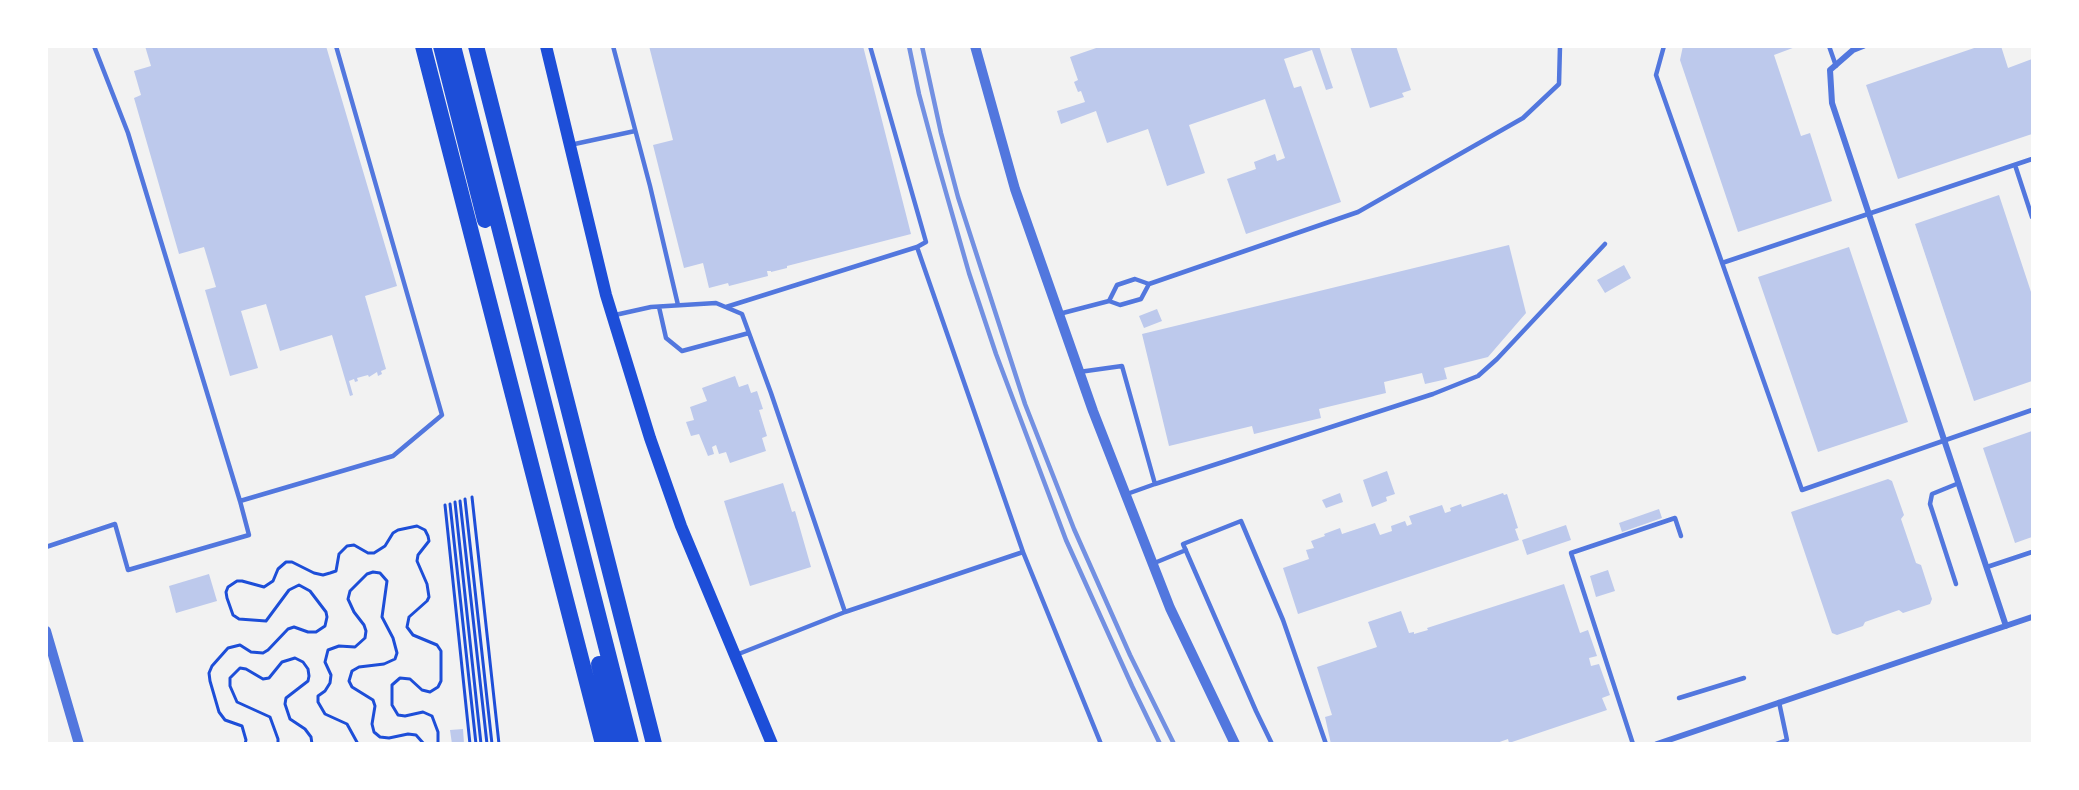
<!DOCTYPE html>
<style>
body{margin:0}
#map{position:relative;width:2079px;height:790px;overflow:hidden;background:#f2f2f2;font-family:"PT Sans",sans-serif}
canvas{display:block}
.frame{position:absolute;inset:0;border:48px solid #fff;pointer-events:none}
</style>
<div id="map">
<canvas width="2079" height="790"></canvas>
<div class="frame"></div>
</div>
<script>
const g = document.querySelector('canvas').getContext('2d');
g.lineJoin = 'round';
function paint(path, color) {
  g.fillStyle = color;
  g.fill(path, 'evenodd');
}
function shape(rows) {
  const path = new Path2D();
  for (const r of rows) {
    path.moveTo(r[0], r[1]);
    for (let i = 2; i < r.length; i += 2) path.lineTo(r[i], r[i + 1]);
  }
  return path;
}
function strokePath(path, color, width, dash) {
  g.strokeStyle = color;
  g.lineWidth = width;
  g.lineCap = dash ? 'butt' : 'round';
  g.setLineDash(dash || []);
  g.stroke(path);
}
paint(shape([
 [145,46,326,46,397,286,365,296,386,369,381,371,382,374,378,376,377,372,369,377,368,375,357,378,358,381,355,382,354,379,349,381,353,395,350,396,332,335,280,351,266,304,241,311,258,368,230,376,205,290,216,287,204,247,179,254,134,98,141,95,134,71,151,66],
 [649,46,863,46,911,234,787,266,787,268,771,272,771,271,767,271,768,276,729,286,728,283,709,288,703,263,684,268,653,145,673,140],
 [1102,46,1319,46,1333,88,1326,90,1312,50,1284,59,1294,88,1301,86,1341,202,1246,234,1227,179,1256,169,1254,162,1275,154,1277,161,1285,158,1265,99,1189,125,1205,173,1167,186,1148,129,1107,143,1096,111,1061,124,1057,111,1085,102,1081,91,1078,92,1074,82,1078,80,1070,57],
 [1350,46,1396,46,1411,90,1402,93,1404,97,1370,108],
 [1683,46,1798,46,1774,55,1801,136,1810,133,1832,201,1738,232,1680,60],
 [1980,46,2001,46,2008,68,2032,59,2032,134,1898,179,1866,85],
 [1999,195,2032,295,2032,381,1974,401,1915,224],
 [1509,245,1526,313,1488,357,1444,368,1447,379,1425,384,1422,373,1384,382,1386,393,1319,409,1321,418,1254,434,1252,426,1169,446,1142,334],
 [1849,247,1908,422,1818,452,1758,277],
 [1624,265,1631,278,1605,293,1597,280],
 [1157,309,1162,321,1144,328,1139,316],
 [735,376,739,387,748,384,751,393,757,391,763,409,759,410,767,436,762,438,766,451,730,463,726,452,719,454,716,445,712,447,714,454,708,456,699,434,691,436,686,422,694,420,690,407,707,401,702,388],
 [2032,431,2032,537,2015,543,1983,448],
 [1387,471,1395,494,1386,497,1387,501,1372,507,1363,480],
 [1888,479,1892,481,1904,515,1901,519,1916,563,1921,565,1932,599,1930,604,1903,613,1899,610,1865,622,1863,626,1837,635,1832,633,1791,512],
 [783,483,792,512,795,511,811,567,750,586,724,501],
 [1340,493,1343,502,1326,508,1322,500],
 [1503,493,1504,495,1507,494,1518,528,1515,529,1519,540,1298,614,1283,568,1309,559,1306,550,1314,548,1311,541,1325,536,1324,534,1340,528,1342,534,1375,523,1380,535,1392,531,1391,526,1405,521,1407,526,1412,524,1409,516,1442,505,1445,513,1451,511,1450,508,1461,504,1462,507],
 [1659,509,1662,518,1622,532,1619,523],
 [1566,525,1571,540,1527,555,1522,540],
 [1608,570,1615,591,1596,597,1590,576],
 [209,574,217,601,176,613,169,586],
 [1564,584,1580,633,1588,630,1597,656,1589,658,1591,666,1599,664,1610,695,1602,698,1607,710,1509,743,1508,739,1494,744,1331,744,1325,717,1332,715,1317,667,1377,647,1368,622,1401,611,1409,633,1414,632,1414,634,1428,630,1427,628],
 [463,729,464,744,452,744,450,730]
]), '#bdc9ec');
strokePath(shape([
 [472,497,499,744],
 [465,499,492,744],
 [460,501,487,744],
 [455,502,481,744],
 [450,504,476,744],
 [445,505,470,744],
 [245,744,246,740,242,726,225,720,219,712,210,681,209,673,212,666,228,648,240,645,251,652,263,653,268,650,288,629,294,627,308,632,316,632,325,626,327,617,326,612,310,591,299,585,289,590,266,621,239,619,233,615,227,598,226,592,228,587,237,581,242,581,264,587,273,581,278,569,286,562,292,562,314,573,323,575,330,573,336,571,339,554,347,546,354,545,368,553,374,553,385,546,393,533,398,530,417,526,425,530,428,536,429,541,418,555,417,561,427,584,429,597,427,601,409,617,407,627,413,635,437,645,441,651,441,681,438,687,430,692,422,690,410,679,400,678,392,685,392,705,398,715,405,716,423,712,432,716,438,732,438,744],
 [278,744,278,739,270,717,237,702,230,686,230,678,240,668,246,669,263,679,269,678,282,662,295,658,303,662,308,669,309,676,308,681,286,698,285,704,290,719,305,729,311,737,312,744],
 [358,744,347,724,325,714,318,702,318,696,325,691,330,683,331,675,325,662,328,650,339,646,355,647,365,638,366,631,364,625,354,612,348,599,350,591,367,574,373,572,380,573,387,581,382,617,393,638,397,653,395,659,384,664,359,667,352,671,349,681,352,687,373,700,375,706,372,724,374,732,380,737,389,738,408,734,416,735,424,744]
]), '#1d4ed8', 3);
strokePath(shape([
 [94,46,128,133,240,501],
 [613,46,650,186,678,305],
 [870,46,926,242,917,247],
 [1664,46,1656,75,1802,490,2032,410],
 [1829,46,1836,66],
 [570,145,635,131],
 [2015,165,2032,217],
 [1722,263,2032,159],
 [1149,284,1358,212,1523,118,1559,84,1560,46],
 [659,307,666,338,682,351,749,333],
 [726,307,917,247,1023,552,845,612],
 [1059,314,1109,301,1120,305,1141,299,1149,284,1135,279,1117,285,1109,301],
 [615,315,651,307,716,303,742,314,771,393,845,612,736,655],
 [1079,372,1122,366,1155,484,1127,494],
 [1155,484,1433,394,1478,376,1497,359,1605,244],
 [46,547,115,524,128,570,249,535,240,501,393,456,442,415,336,46],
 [1023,552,1101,744],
 [1152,564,1186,550],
 [1987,567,2032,552],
 [1956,584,1930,504,1932,494,1959,483],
 [1679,698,1744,678],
 [1272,744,1256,711,1183,544,1241,521,1283,620,1326,744],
 [1633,744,1571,553,1675,518,1681,536],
 [1776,744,1787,740,1779,702]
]), '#5277de', 4.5);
strokePath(shape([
 [1863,46,1853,50,1830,70,1832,103,2006,626],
 [1657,744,2032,617]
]), '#5277de', 6);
strokePath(shape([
 [975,46,1015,189,1093,411,1170,608,1235,744],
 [46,631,79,744]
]), '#5277de', 10);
strokePath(shape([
 [546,46,606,295,650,438,681,526,772,744]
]), '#1d4ed8', 12);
strokePath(shape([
 [423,46,603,744],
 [441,46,485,220],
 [453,46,631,744],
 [476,46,654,744],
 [599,664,619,744]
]), '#1d4ed8', 16);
strokePath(shape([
 [909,46,919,94,937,161,969,273,996,354,1066,540,1132,686,1160,744],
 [922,46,941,133,958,197,1025,404,1074,529,1130,655,1174,744]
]), '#7290e2', 4.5);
</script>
